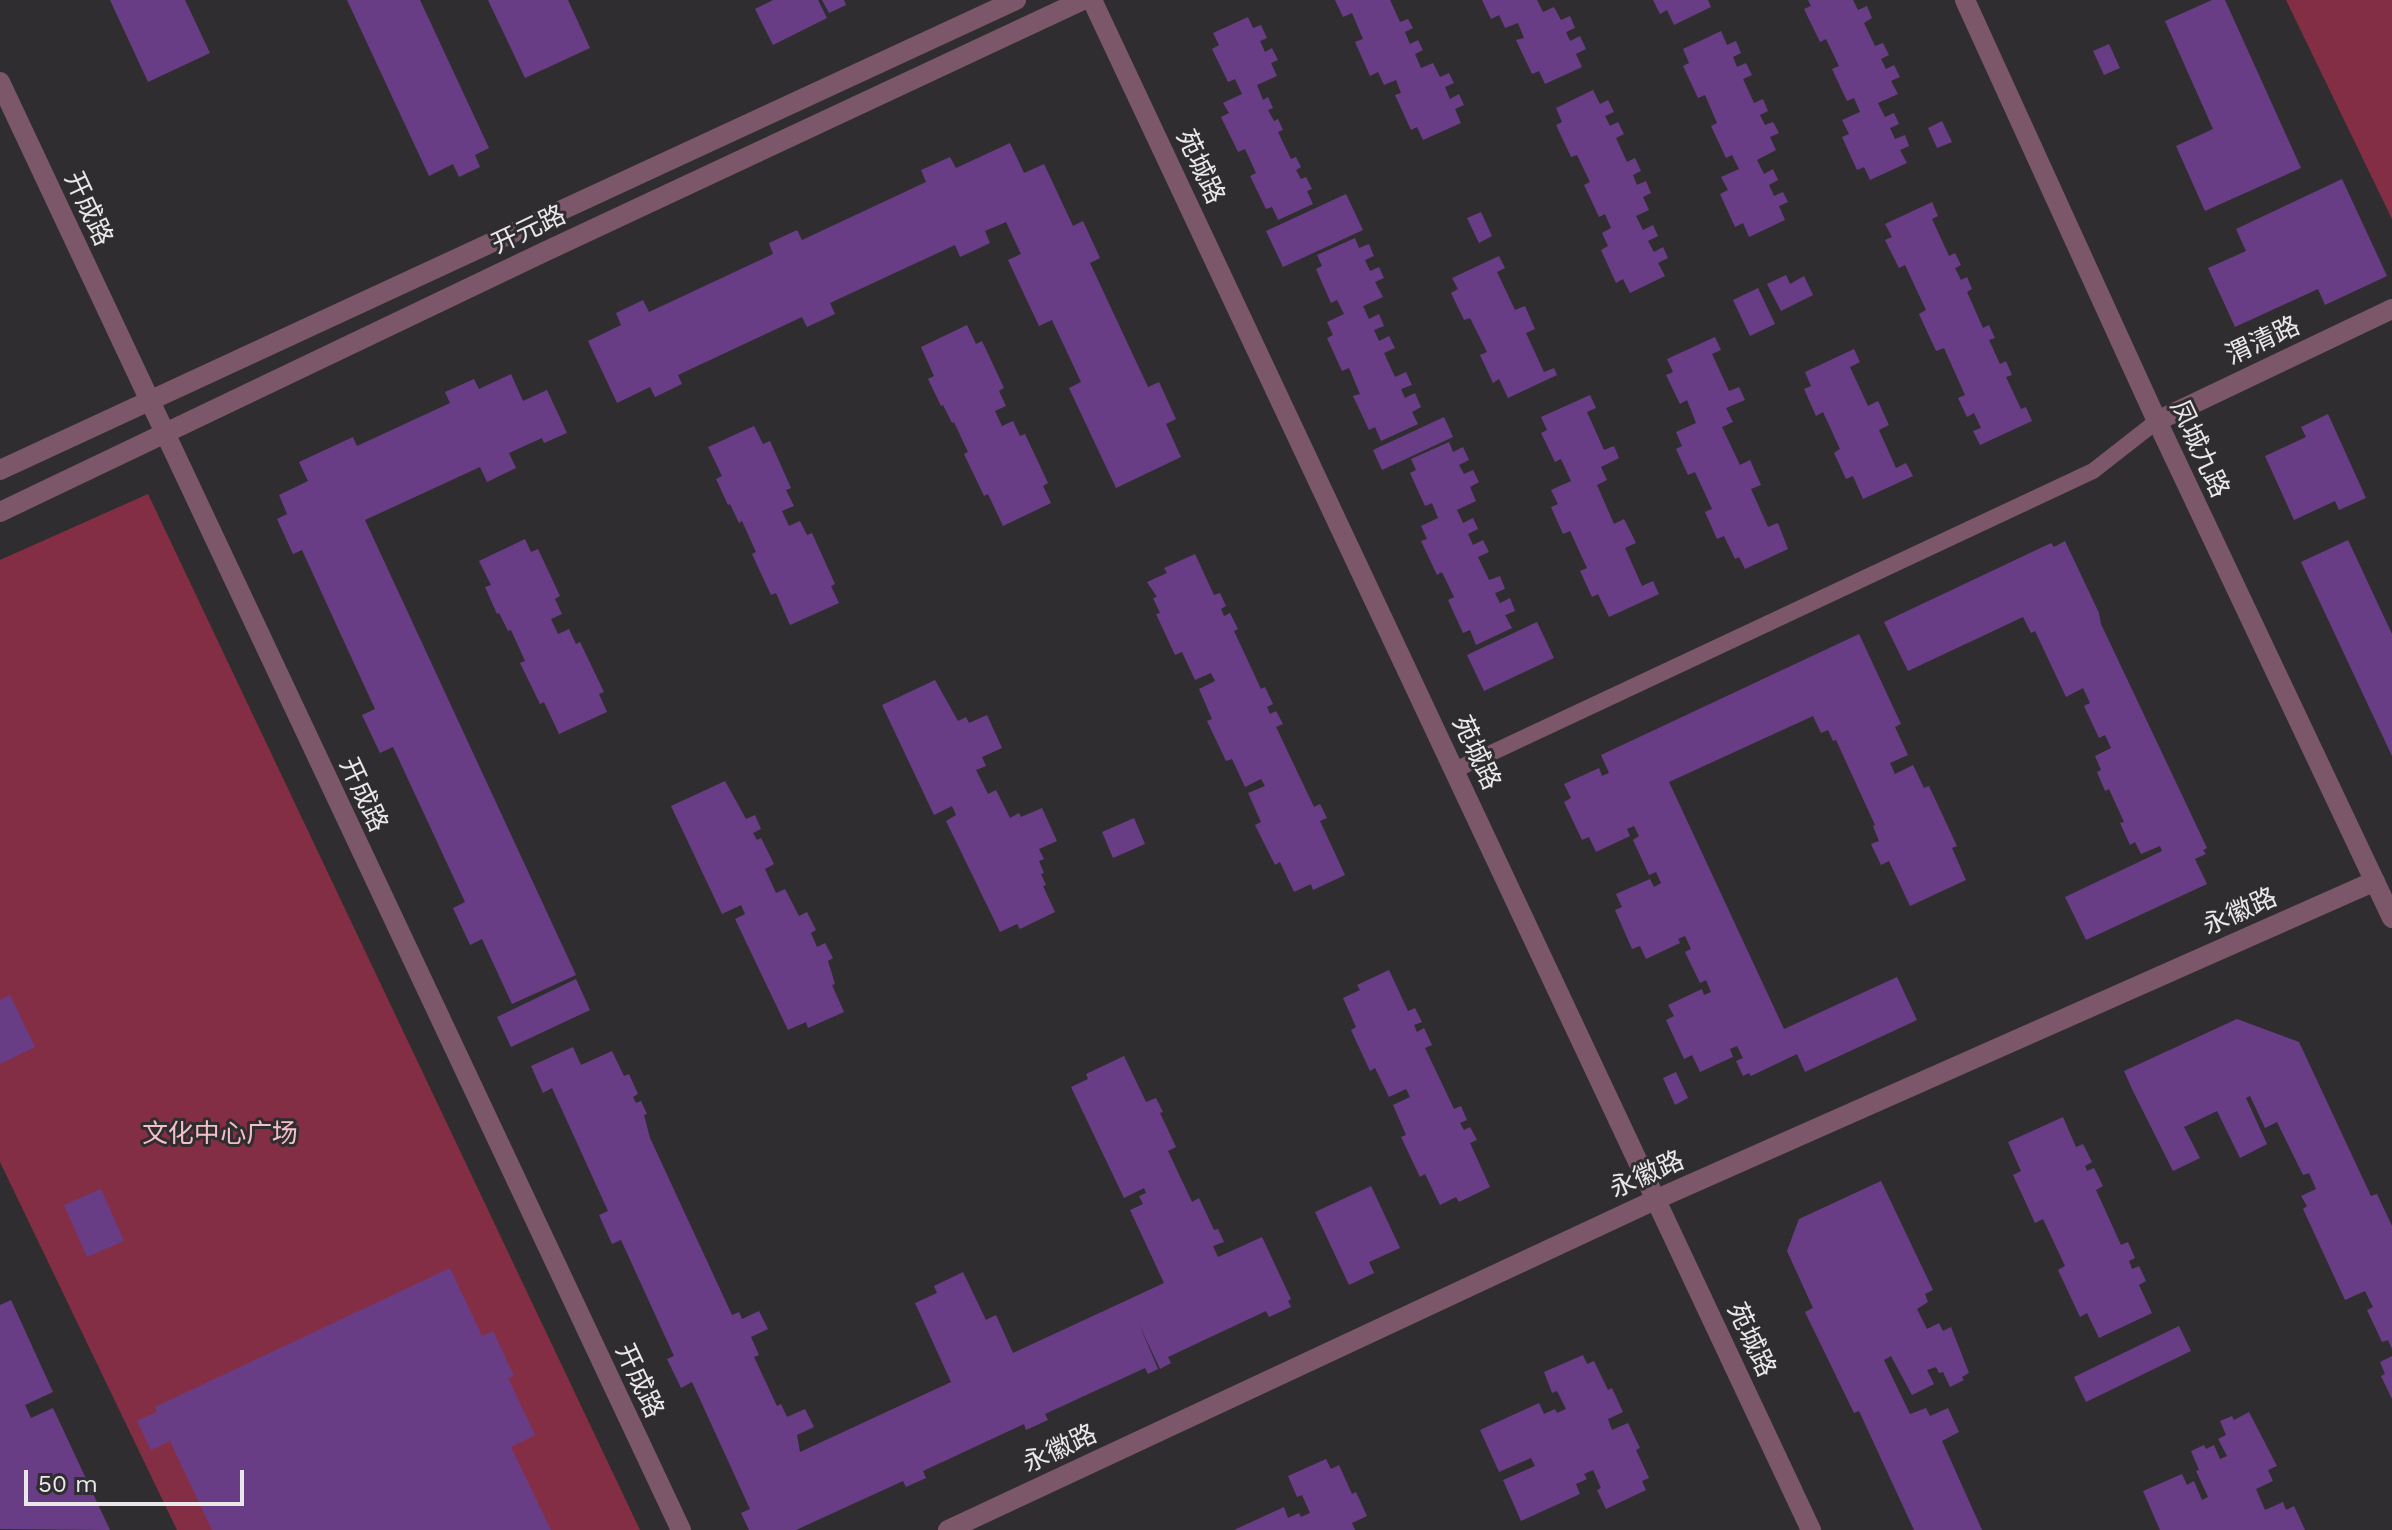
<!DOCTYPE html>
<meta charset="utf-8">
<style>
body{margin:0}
#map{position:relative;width:2392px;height:1530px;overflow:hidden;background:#302d30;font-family:"Work Sans",sans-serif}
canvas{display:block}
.scale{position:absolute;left:24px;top:1470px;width:220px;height:36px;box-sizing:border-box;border:4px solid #e9e7e8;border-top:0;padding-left:10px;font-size:24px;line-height:28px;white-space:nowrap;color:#e9e7e8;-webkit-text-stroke:6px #302d30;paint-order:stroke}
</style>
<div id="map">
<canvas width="2392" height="1530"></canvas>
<div class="scale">50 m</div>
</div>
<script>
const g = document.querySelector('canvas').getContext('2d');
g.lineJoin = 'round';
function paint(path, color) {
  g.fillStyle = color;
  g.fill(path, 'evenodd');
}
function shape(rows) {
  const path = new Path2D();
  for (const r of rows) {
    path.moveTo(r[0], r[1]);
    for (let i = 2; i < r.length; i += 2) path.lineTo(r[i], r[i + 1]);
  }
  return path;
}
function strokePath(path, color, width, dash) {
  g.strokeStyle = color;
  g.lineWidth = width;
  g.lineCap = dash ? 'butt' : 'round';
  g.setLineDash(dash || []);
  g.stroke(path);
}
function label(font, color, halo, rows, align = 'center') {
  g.font = font + ' "Work Sans","Noto Sans SC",sans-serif';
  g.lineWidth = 6;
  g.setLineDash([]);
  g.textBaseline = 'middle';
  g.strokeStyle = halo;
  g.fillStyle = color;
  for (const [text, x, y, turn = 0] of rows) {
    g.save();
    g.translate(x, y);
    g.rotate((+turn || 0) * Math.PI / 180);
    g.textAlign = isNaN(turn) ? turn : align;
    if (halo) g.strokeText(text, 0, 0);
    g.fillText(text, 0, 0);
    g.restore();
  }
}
paint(shape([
 [2286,0,2392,0,2392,219],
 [148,494,640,1530,177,1530,0,1162,0,560]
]), '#842e45');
paint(shape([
 [110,0,185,0,210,53,148,82],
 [347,0,420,0,489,148,475,155,480,167,459,177,453,164,429,176],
 [488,0,568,0,590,48,525,78],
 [773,0,818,0,827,18,773,45,755,9],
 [822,0,844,0,846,5,829,13],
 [1335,0,1390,0,1400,22,1408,19,1413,28,1405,32,1410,44,1418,40,1423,50,1415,54,1421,68,1433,63,1440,77,1449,73,1454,83,1445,87,1450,99,1459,94,1464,105,1455,109,1461,123,1423,140,1417,127,1411,130,1395,95,1401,93,1396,80,1384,85,1378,72,1370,76,1355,42,1363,39,1352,13,1343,17],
 [1482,0,1537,0,1543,12,1554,7,1561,20,1570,16,1575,28,1566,32,1570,41,1580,36,1586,49,1576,54,1582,67,1545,84,1539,71,1532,74,1516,40,1524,38,1518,23,1505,28,1499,15,1491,19],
 [1653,0,1708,0,1711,7,1674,25,1667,10,1660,14],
 [1808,0,1853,0,1858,10,1867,6,1872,18,1864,23,1875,46,1883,43,1889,55,1881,59,1886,69,1894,65,1900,77,1891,81,1898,94,1878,103,1885,117,1894,113,1899,124,1890,128,1895,139,1905,135,1909,146,1900,150,1907,163,1870,180,1864,167,1857,170,1842,137,1849,134,1842,120,1860,112,1854,98,1847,101,1832,69,1839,66,1826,39,1820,42,1804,9,1811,6],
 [2212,0,2225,0,2301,168,2205,211,2176,146,2213,129,2165,21],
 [1248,17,1253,28,1261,25,1267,38,1260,41,1265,52,1272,48,1278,60,1271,63,1277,76,1257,85,1263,100,1268,97,1273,108,1268,110,1274,121,1278,119,1283,130,1278,132,1291,159,1296,157,1301,167,1296,170,1301,179,1306,177,1312,189,1307,191,1313,204,1278,220,1272,207,1266,209,1250,176,1256,173,1245,149,1238,152,1221,117,1229,113,1223,103,1242,94,1235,79,1228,82,1212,49,1219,45,1213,33],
 [1721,31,1727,45,1736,41,1741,53,1733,57,1737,67,1746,63,1752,75,1743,79,1754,103,1763,99,1768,111,1760,115,1765,125,1773,122,1779,133,1770,137,1776,150,1757,160,1764,174,1773,169,1778,180,1769,185,1774,196,1783,192,1788,202,1779,206,1785,220,1749,237,1743,223,1735,227,1720,194,1728,190,1721,177,1739,169,1732,155,1726,158,1711,126,1717,123,1705,95,1698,98,1683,66,1689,63,1683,49],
 [2109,44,2120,68,2104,75,2093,51],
 [1593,90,1600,104,1608,100,1614,112,1605,116,1610,126,1618,122,1624,134,1616,138,1627,162,1635,158,1641,171,1633,175,1637,185,1646,181,1651,193,1643,197,1649,210,1636,216,1643,230,1653,225,1658,236,1648,241,1654,252,1663,247,1668,258,1658,263,1665,276,1630,293,1623,279,1616,283,1601,250,1608,246,1602,233,1611,228,1605,214,1599,217,1584,185,1590,182,1577,155,1571,157,1556,125,1562,122,1556,108],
 [1942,121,1952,142,1937,148,1928,128],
 [1010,143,1024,173,1044,164,1073,226,1083,221,1100,258,1090,263,1148,387,1159,382,1176,419,1166,424,1181,457,1116,488,1069,388,1081,382,1052,320,1039,326,1008,260,1021,254,1006,222,985,231,990,243,960,257,955,245,830,303,835,314,807,327,802,317,678,375,682,384,655,397,650,387,617,403,588,341,621,325,616,313,643,300,649,312,773,254,769,243,797,230,802,240,926,182,921,170,950,157,956,168],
 [2342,179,2387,276,2325,305,2318,289,2235,327,2208,268,2246,251,2236,229],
 [1346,194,1363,230,1283,267,1266,231],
 [1932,202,1938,216,1932,219,1949,256,1955,253,1961,265,1955,268,1961,280,1967,277,1972,289,1967,292,1983,328,1989,325,1995,338,1989,340,2000,364,2006,361,2012,375,2006,377,2021,409,2026,407,2032,421,1980,445,1973,431,1981,428,1974,413,1967,417,1958,398,1965,395,1944,348,1936,351,1919,314,1926,310,1905,265,1899,268,1885,240,1892,237,1885,224],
 [1481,212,1492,236,1479,243,1467,218],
 [1355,238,1359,248,1369,244,1374,256,1365,260,1370,271,1379,267,1384,278,1375,282,1383,297,1363,306,1369,319,1379,314,1384,326,1374,330,1379,341,1389,336,1395,348,1384,353,1395,377,1406,372,1412,385,1401,389,1405,398,1415,393,1421,407,1412,412,1418,424,1381,441,1375,427,1369,430,1353,396,1360,394,1349,368,1342,371,1327,338,1333,335,1327,322,1344,314,1337,300,1331,303,1316,269,1322,266,1317,255],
 [1499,256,1505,268,1497,272,1515,310,1525,306,1535,329,1526,333,1544,372,1554,368,1557,375,1508,398,1499,379,1493,383,1480,355,1487,352,1470,318,1464,320,1451,293,1458,289,1452,278],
 [1786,275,1790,284,1804,276,1813,295,1781,311,1767,284],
 [1758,288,1775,324,1750,336,1733,300],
 [967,325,976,344,982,341,1004,388,999,391,1006,406,995,411,1002,426,1013,421,1020,436,1025,434,1048,483,1043,486,1051,503,1003,526,988,494,984,496,964,454,968,452,954,422,952,423,943,405,941,406,928,379,934,376,921,347],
 [1715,337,1721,350,1712,354,1729,391,1739,387,1745,400,1726,408,1733,422,1722,427,1740,465,1750,460,1761,485,1751,489,1768,527,1778,523,1788,549,1745,569,1739,557,1735,559,1724,536,1717,539,1705,512,1712,509,1695,472,1688,475,1676,449,1682,446,1676,432,1696,423,1687,400,1680,404,1666,375,1673,372,1667,359],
 [1854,349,1860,362,1850,367,1868,406,1878,401,1889,425,1879,430,1896,468,1906,463,1913,476,1863,499,1853,476,1846,479,1834,453,1840,449,1823,412,1816,416,1804,389,1811,386,1805,372],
 [511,374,523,401,547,390,567,433,544,443,542,438,509,453,516,468,487,482,480,467,365,520,576,975,512,1004,482,939,470,945,453,908,465,902,393,747,380,753,362,715,375,709,302,550,293,554,277,519,287,514,279,495,308,481,299,462,353,437,357,446,450,403,445,392,474,379,479,389],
 [1590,395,1596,408,1587,412,1604,450,1614,446,1619,458,1601,467,1607,480,1597,485,1614,524,1624,519,1636,543,1625,548,1642,586,1653,581,1659,594,1609,617,1598,594,1592,597,1580,571,1587,568,1570,531,1563,534,1551,507,1558,504,1551,490,1571,481,1561,459,1555,462,1541,433,1547,430,1541,417],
 [2328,414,2366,498,2339,510,2335,501,2294,520,2265,456,2306,437,2301,427],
 [1444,417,1453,437,1382,470,1373,450],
 [754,426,763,444,770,441,791,488,786,490,794,506,782,511,789,526,800,521,807,535,812,533,835,584,831,586,839,603,790,625,776,593,771,595,752,554,756,552,742,521,739,523,730,504,728,505,716,479,722,476,708,447],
 [1449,442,1453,452,1463,447,1469,460,1459,465,1464,474,1473,470,1479,482,1470,487,1476,501,1457,510,1463,523,1473,518,1478,529,1468,534,1473,545,1483,540,1489,552,1478,557,1489,580,1500,576,1505,589,1495,593,1500,603,1510,598,1515,611,1505,615,1512,628,1476,645,1470,630,1463,633,1448,600,1454,597,1442,572,1437,575,1421,541,1427,539,1421,526,1438,518,1432,503,1425,506,1410,473,1416,470,1411,459],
 [525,539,531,552,538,549,560,596,555,599,562,614,551,619,558,634,569,629,576,644,580,642,604,692,599,694,607,712,559,734,544,702,540,704,520,663,525,661,511,630,508,631,499,613,497,614,485,587,491,585,479,561],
 [2348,540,2392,634,2392,756,2301,562],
 [2065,541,2099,613,2101,624,2207,848,2203,850,2206,854,2195,859,2207,884,2086,940,2065,897,2162,851,2160,846,2141,854,2135,842,2130,845,2120,823,2124,822,2109,789,2105,791,2097,772,2101,770,2095,756,2111,748,2105,735,2099,738,2084,706,2090,703,2083,688,2066,697,2035,631,2031,633,2023,617,1908,671,1884,622,2051,543,2054,547],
 [1195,554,1214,595,1220,593,1226,606,1221,609,1224,616,1230,613,1238,629,1234,631,1261,689,1265,687,1273,704,1267,707,1270,714,1276,711,1283,724,1276,727,1314,807,1320,804,1327,818,1320,821,1345,875,1313,890,1311,884,1294,892,1280,862,1275,865,1255,825,1261,822,1248,793,1265,786,1261,779,1245,787,1232,759,1226,761,1207,721,1212,719,1199,689,1215,681,1211,673,1195,680,1182,652,1175,655,1156,614,1160,613,1153,598,1157,597,1147,582,1167,573,1164,568],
 [1537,622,1554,658,1484,691,1467,655],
 [1859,634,1901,724,1895,727,1908,755,1890,763,1895,774,1913,765,1924,788,1929,786,1957,846,1952,848,1966,880,1910,906,1889,861,1881,865,1871,844,1879,841,1873,826,1875,825,1836,740,1833,741,1828,730,1821,733,1813,716,1669,782,1784,1029,1897,977,1917,1020,1805,1072,1797,1054,1751,1076,1749,1073,1743,1076,1736,1061,1743,1058,1737,1046,1730,1049,1733,1057,1700,1072,1692,1055,1684,1059,1666,1020,1674,1016,1668,1005,1702,989,1704,995,1711,992,1706,980,1700,983,1685,952,1691,949,1685,936,1678,939,1680,943,1646,959,1640,946,1632,949,1615,910,1622,907,1616,894,1650,879,1654,887,1661,883,1656,872,1649,875,1633,840,1639,836,1634,826,1627,829,1630,836,1596,852,1589,837,1582,840,1564,802,1571,798,1564,784,1599,768,1602,776,1609,773,1601,755],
 [935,680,958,721,966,717,969,723,987,715,1002,748,982,757,986,766,976,770,988,794,996,790,1010,818,1019,813,1021,817,1042,808,1057,841,1039,849,1044,859,1039,861,1044,873,1041,874,1046,885,1043,886,1055,912,1020,929,1017,924,1000,932,946,821,956,815,952,806,934,815,882,705],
 [725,781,746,819,755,815,761,829,753,833,757,840,761,838,774,864,765,869,776,893,785,889,799,916,807,912,816,930,811,933,817,947,825,943,833,958,828,961,835,984,832,985,844,1012,808,1028,806,1022,788,1030,735,919,745,914,741,905,722,914,671,806],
 [1134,818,1145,844,1113,858,1102,832],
 [1389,970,1408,1011,1415,1008,1422,1022,1414,1025,1417,1032,1424,1028,1432,1045,1425,1048,1454,1109,1461,1106,1467,1120,1460,1123,1464,1130,1470,1127,1477,1140,1470,1143,1490,1187,1459,1202,1456,1197,1440,1205,1425,1174,1420,1177,1401,1137,1406,1135,1393,1105,1410,1097,1406,1089,1389,1097,1375,1068,1370,1071,1351,1030,1356,1027,1343,998,1360,990,1357,985],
 [576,979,590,1010,511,1047,497,1017],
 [10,995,35,1047,0,1064,0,1000],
 [2237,1019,2299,1042,2371,1196,2377,1194,2392,1226,2392,1349,2388,1340,2382,1342,2367,1310,2373,1307,2365,1291,2345,1300,2303,1209,2307,1206,2301,1196,2316,1189,2309,1173,2303,1175,2277,1122,2265,1128,2250,1096,2246,1098,2267,1144,2240,1158,2217,1111,2184,1127,2200,1158,2173,1171,2132,1089,2124,1071],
 [573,1047,581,1065,612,1051,624,1076,629,1074,638,1094,633,1097,636,1103,641,1101,647,1114,644,1115,650,1138,732,1315,739,1312,742,1319,759,1311,768,1329,751,1337,759,1355,754,1357,777,1406,781,1404,787,1417,805,1409,814,1427,797,1435,800,1452,951,1382,915,1303,937,1293,934,1286,963,1272,986,1320,996,1315,1013,1353,1164,1283,1130,1210,1143,1204,1139,1196,1146,1193,1144,1188,1124,1198,1071,1087,1088,1079,1086,1074,1124,1056,1146,1102,1156,1098,1163,1112,1160,1113,1176,1147,1168,1151,1192,1202,1199,1198,1214,1230,1218,1229,1224,1242,1213,1246,1218,1257,1262,1237,1291,1299,1288,1301,1291,1307,1269,1317,1266,1311,1168,1357,1171,1363,1160,1369,1139,1324,1158,1369,1148,1374,1145,1368,1045,1414,1048,1420,1026,1430,1024,1424,923,1471,926,1478,906,1487,903,1481,796,1530,749,1530,741,1513,750,1509,692,1382,681,1388,667,1359,674,1356,621,1240,612,1244,599,1215,608,1211,552,1088,543,1093,531,1066],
 [1676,1072,1688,1098,1675,1105,1663,1078],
 [2063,1117,2076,1147,2083,1144,2092,1162,2085,1166,2087,1171,2094,1168,2103,1186,2096,1190,2121,1245,2128,1242,2135,1258,2129,1261,2132,1269,2139,1266,2146,1281,2139,1285,2152,1313,2099,1338,2087,1313,2080,1317,2058,1270,2065,1266,2043,1219,2035,1223,2013,1175,2021,1171,2008,1142],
 [1881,1181,1933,1290,1925,1294,1928,1302,1917,1309,1927,1329,1939,1323,1943,1331,1951,1327,1969,1373,1962,1377,1964,1380,1950,1387,1943,1372,1939,1373,1936,1367,1927,1370,1934,1384,1912,1395,1891,1356,1884,1360,1910,1414,1926,1408,1930,1416,1948,1408,1959,1432,1942,1441,1982,1530,1914,1530,1859,1411,1854,1413,1805,1312,1813,1308,1787,1251,1799,1219],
 [1371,1186,1400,1248,1369,1262,1374,1273,1349,1285,1315,1212],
 [101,1189,124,1241,87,1257,64,1205],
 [450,1268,482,1336,493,1331,514,1376,508,1378,535,1435,511,1447,551,1530,212,1530,170,1441,151,1450,137,1421,157,1412,155,1407],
 [11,1300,53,1392,25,1405,31,1418,53,1408,110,1530,0,1529,0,1305],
 [2179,1326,2191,1351,2086,1402,2074,1377],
 [1583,1355,1587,1364,1594,1361,1608,1390,1612,1388,1623,1412,1608,1419,1612,1430,1628,1423,1640,1448,1636,1450,1649,1478,1642,1481,1646,1490,1606,1509,1597,1490,1601,1488,1593,1470,1584,1474,1587,1479,1576,1484,1580,1494,1521,1521,1503,1480,1535,1466,1531,1458,1499,1472,1480,1430,1539,1403,1544,1414,1555,1409,1557,1413,1566,1409,1557,1391,1552,1393,1544,1372],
 [2392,1356,2392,1399,2381,1376,2385,1374,2380,1362],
 [2249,1412,2277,1466,2268,1470,2273,1481,2256,1489,2265,1510,2283,1502,2286,1510,2294,1506,2305,1530,2160,1530,2143,1491,2182,1474,2187,1485,2194,1481,2202,1500,2208,1497,2196,1471,2199,1470,2191,1451,2204,1445,2206,1449,2214,1445,2220,1459,2227,1456,2218,1439,2226,1435,2220,1421,2232,1416,2234,1420],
 [1326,1459,1331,1469,1339,1465,1352,1494,1356,1492,1367,1516,1352,1523,1355,1530,1234,1530,1284,1507,1288,1518,1299,1513,1301,1517,1310,1513,1302,1495,1297,1497,1288,1476]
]), '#693d86');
strokePath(shape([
 [1455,770,2093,471,2157,421]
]), '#7c5769', 16);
strokePath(shape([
 [1092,0,1811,1530],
 [1965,0,2157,421,2392,918],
 [0,82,681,1530],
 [2157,421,2392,309],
 [0,470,1016,0],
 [0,512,542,253,1083,0],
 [948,1530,1657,1199,2375,881]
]), '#7c5769', 20);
label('26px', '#e9e7e8', '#302d30', [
 ["苑城路",1200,167,65],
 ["开成路",88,209,65],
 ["开元路",529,230,-25],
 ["渭清路",2263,341,-25],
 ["凤城九路",2199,449,65],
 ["苑城路",1476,753,65],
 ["开成路",363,795,65],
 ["永徽路",2240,912,-24],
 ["永徽路",1647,1175,-24],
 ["苑城路",1751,1340,65],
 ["开成路",639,1381,65],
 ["永徽路",1060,1449,-25]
]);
label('26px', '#f3bfc7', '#302d30', [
 ["文化中心广场",220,1134]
]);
</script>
